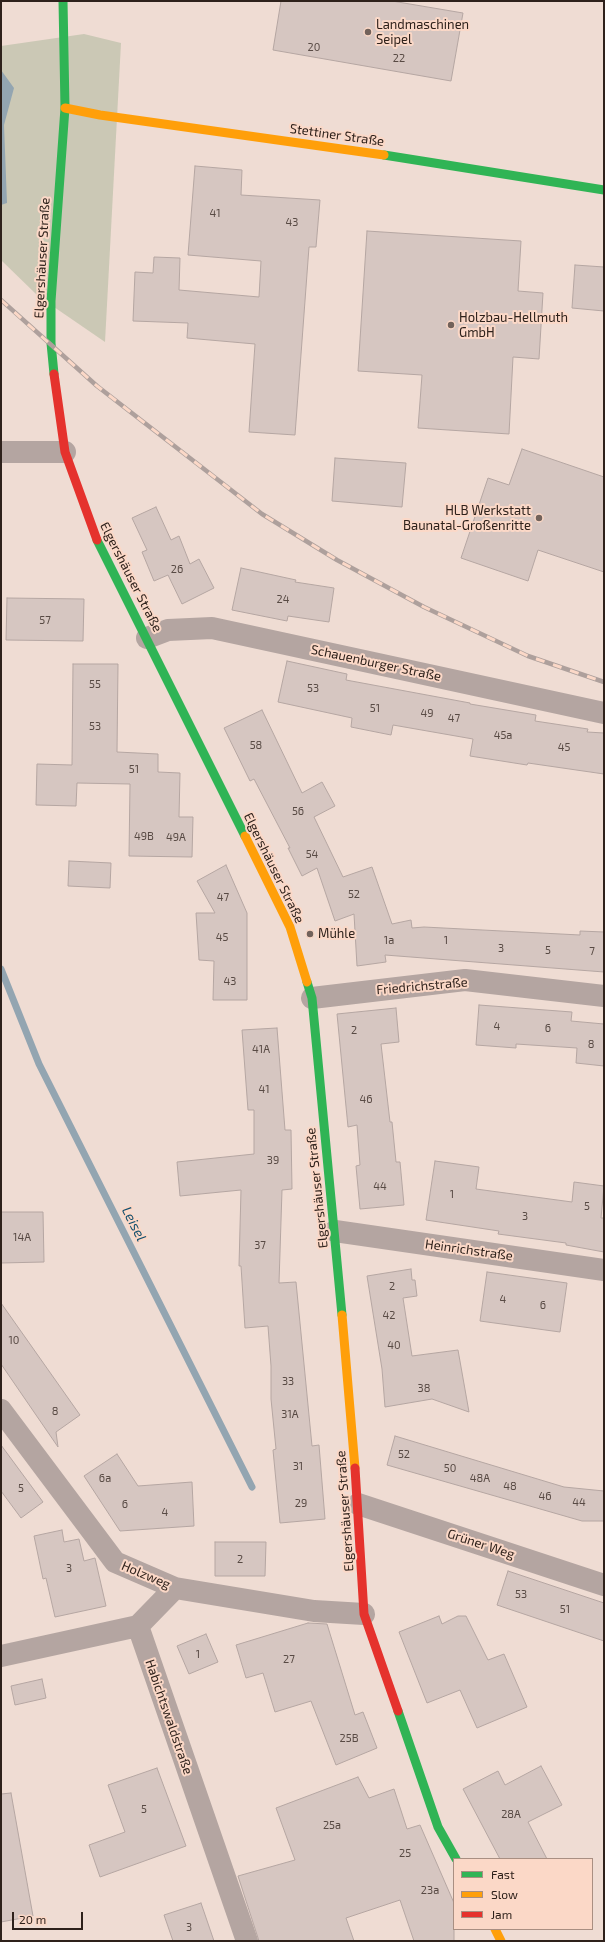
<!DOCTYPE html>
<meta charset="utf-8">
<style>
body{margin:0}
#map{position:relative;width:605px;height:1942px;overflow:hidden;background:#efdcd3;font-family:"Exo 2",sans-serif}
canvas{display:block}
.frame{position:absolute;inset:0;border:2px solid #2e211b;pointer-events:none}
.legend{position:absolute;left:453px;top:1858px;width:140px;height:72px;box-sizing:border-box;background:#fbd8c7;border:1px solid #a98f82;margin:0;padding:5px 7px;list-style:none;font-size:12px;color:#2e211b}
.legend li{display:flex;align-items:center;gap:8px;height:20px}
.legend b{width:20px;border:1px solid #a98f82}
.scale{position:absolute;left:12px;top:1912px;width:71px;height:18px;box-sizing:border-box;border:2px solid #2e211b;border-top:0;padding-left:5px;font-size:12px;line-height:14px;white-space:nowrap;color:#2e211b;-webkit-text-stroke:3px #fbd8c7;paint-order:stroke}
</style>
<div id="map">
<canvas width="605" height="1942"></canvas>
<div class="frame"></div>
<ul class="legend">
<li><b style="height:5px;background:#30b455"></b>Fast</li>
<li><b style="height:5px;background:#ff9f0a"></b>Slow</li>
<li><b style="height:5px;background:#e5322d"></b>Jam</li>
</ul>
<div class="scale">20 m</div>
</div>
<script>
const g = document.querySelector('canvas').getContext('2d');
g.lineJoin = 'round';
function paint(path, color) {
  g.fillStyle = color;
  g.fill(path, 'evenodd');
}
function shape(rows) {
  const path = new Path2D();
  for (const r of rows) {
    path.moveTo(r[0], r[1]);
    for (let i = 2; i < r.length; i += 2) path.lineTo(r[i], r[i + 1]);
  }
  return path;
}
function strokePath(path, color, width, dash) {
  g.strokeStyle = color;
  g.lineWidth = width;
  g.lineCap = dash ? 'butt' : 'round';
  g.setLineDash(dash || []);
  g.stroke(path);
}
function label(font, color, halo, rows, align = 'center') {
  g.font = font + ' "Exo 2",sans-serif';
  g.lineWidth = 4;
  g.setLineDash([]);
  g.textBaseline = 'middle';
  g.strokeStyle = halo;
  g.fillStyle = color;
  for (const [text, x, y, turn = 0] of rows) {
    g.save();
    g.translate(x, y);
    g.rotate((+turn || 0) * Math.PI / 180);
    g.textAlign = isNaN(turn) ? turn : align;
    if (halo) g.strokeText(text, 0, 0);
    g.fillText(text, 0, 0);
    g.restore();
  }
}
paint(shape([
 [84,34,121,43,105,342,38,296,1,260,1,46]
]), '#cbc8b5');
paint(shape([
 [1,70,14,88,4,125,7,203,1,205]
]), '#93a5b1');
strokePath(shape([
 [1,969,39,1064,252,1487]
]), '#93a5b1', 7);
const building = shape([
 [281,1,392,1,463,13,451,81,273,50,281,1],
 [195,166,242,170,241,195,320,200,316,247,309,247,295,435,249,432,255,344,187,338,188,323,133,321,135,272,153,273,154,257,180,258,179,290,259,297,261,261,188,255,195,166],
 [367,231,521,241,518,291,543,293,539,359,513,357,509,434,418,428,422,375,358,371,367,231],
 [575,265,604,267,604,311,572,308,575,265],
 [522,449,604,477,604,572,538,550,528,581,461,558,488,478,509,485,522,449],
 [335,458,406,463,402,507,332,501,335,458],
 [156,507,171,540,179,536,190,564,199,559,214,588,182,604,168,575,154,581,142,552,147,550,132,518,156,507],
 [241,568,296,580,295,582,334,588,329,622,288,616,287,621,232,610,241,568],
 [7,598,84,599,83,641,6,640,7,598],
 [287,661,347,674,346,680,470,703,470,704,536,715,535,721,588,729,587,732,604,733,604,774,528,763,527,765,470,756,473,739,393,725,391,735,351,727,352,718,278,702,287,661],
 [73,664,118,664,117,752,158,754,158,772,180,773,179,817,193,817,192,857,129,856,130,784,77,783,76,806,36,805,37,764,72,765,73,664],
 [262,710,302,793,322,782,335,806,314,817,343,877,372,867,392,924,411,920,412,928,424,927,580,935,580,931,604,932,604,972,385,955,386,962,357,966,354,914,335,921,317,868,302,876,288,848,290,848,254,779,250,781,224,728,262,710],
 [69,861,111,863,110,888,68,886,69,861],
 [226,865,247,913,247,1000,213,1000,214,961,199,960,196,913,215,913,197,881,226,865],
 [479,1005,572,1012,571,1021,604,1024,604,1066,576,1063,577,1048,516,1044,516,1048,476,1045,479,1005],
 [396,1008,399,1042,381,1044,390,1122,392,1122,396,1162,400,1162,404,1205,360,1209,356,1166,360,1165,357,1125,348,1127,337,1014,396,1008],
 [277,1028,285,1130,291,1130,292,1189,282,1190,279,1283,296,1282,312,1446,319,1445,325,1519,280,1523,273,1450,276,1449,271,1399,271,1366,268,1326,245,1328,241,1266,239,1266,241,1190,180,1196,177,1162,254,1154,254,1110,248,1110,242,1030,277,1028],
 [435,1161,479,1167,476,1189,572,1202,574,1182,604,1186,601,1218,604,1218,604,1252,566,1245,566,1243,498,1234,499,1231,426,1220,435,1161],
 [1,1212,43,1212,44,1262,1,1263,1,1212],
 [411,1269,412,1280,415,1280,417,1296,403,1298,412,1356,458,1350,469,1412,432,1399,385,1407,382,1369,367,1276,411,1269],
 [487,1272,567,1283,560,1332,480,1321,487,1272],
 [1,1303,80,1415,56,1432,58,1447,1,1364,1,1303],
 [395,1436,564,1487,604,1491,604,1521,582,1521,387,1465,395,1436],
 [1,1445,43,1502,21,1518,1,1491,1,1445],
 [117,1454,138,1486,192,1482,194,1526,120,1531,84,1476,117,1454],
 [62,1530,64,1542,79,1539,84,1561,95,1558,106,1606,55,1617,46,1578,43,1579,34,1536,62,1530],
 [215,1542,266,1542,265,1576,215,1576,215,1542],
 [508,1571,604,1603,604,1641,497,1605,508,1571],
 [439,1616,442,1624,458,1616,466,1616,488,1660,504,1654,527,1707,477,1728,460,1690,427,1703,399,1632,439,1616],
 [308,1623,327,1624,355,1715,363,1712,377,1748,336,1765,311,1701,275,1712,263,1673,246,1678,236,1645,308,1623],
 [206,1634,218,1662,189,1674,177,1646,206,1634],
 [42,1679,46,1698,15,1705,11,1686,42,1679],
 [541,1766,562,1805,528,1822,547,1859,500,1859,463,1789,498,1771,505,1785,541,1766],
 [157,1768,186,1846,100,1877,89,1845,125,1832,108,1785,157,1768],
 [358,1777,369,1798,394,1789,407,1829,420,1825,454,1903,454,1941,414,1941,400,1900,346,1918,354,1941,259,1941,238,1876,295,1860,276,1808,358,1777],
 [11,1793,33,1916,1,1922,1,1794,11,1793],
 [201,1903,214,1941,173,1941,164,1915,201,1903]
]);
paint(building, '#d6c6c1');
strokePath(building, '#b5a6a2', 1);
strokePath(shape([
 [1,452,65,452],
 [147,638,168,630,212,628,604,713],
 [312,998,465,980,604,996],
 [335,1231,604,1270],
 [1,1410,115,1562,175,1588,314,1611,364,1614],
 [358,1504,604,1585],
 [138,1626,175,1588],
 [1,1656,138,1626,247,1941]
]), '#b4a5a1', 22);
strokePath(shape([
 [384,155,604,190],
 [54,374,51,343,51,301,65,108,63,1],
 [97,540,245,836],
 [307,982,312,998,342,1315],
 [398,1711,438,1827,456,1859]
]), '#30b455', 9);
strokePath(shape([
 [65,108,100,115,384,155],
 [245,836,290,927,307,982],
 [342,1315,355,1468],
 [495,1929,501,1941]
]), '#ff9f0a', 9);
strokePath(shape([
 [54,374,65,452,97,540],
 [355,1468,364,1614,398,1711]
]), '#e5322d', 9);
const rail = shape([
 [1,300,97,386,262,514,337,560,424,607,528,656,604,682]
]);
strokePath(rail, '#aea09c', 4.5);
strokePath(rail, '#fbd8c7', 3, [9]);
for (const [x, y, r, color] of [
 [368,32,4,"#72625b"],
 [451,325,4,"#72625b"],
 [539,518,4,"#72625b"],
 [310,934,4,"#72625b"]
]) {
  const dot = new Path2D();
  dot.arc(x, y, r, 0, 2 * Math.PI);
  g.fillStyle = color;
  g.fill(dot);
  strokePath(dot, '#fbd8c7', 1.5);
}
label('11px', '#584a44', null, [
 ["20",314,47],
 ["22",399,58],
 ["41",215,213],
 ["43",292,222],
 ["26",177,569],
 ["24",283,599],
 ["57",45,620],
 ["55",95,684],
 ["53",313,688],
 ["51",375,708],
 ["49",427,713],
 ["47",454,718],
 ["53",95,726],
 ["45a",503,735],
 ["58",256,745],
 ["45",564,747],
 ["51",134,769],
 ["56",298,811],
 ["49B",144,836],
 ["49A",176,837],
 ["54",312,854],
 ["52",354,894],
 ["47",223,897],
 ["45",222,937],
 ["1a",389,940],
 ["1",446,940],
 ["3",501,948],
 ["5",548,950],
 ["7",592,951],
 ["43",230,981],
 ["4",497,1026],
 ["6",548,1028],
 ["2",354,1030],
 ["8",591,1044],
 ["41A",261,1049],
 ["41",264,1089],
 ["46",366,1099],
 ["39",273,1160],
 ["44",380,1186],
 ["1",452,1194],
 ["5",587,1206],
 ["3",525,1216],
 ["14A",22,1237],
 ["37",260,1245],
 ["2",392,1286],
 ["4",503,1299],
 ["6",543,1305],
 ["42",389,1315],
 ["10",14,1340],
 ["40",394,1345],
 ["33",288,1381],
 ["38",424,1388],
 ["8",55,1411],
 ["31A",290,1414],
 ["52",404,1454],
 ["31",298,1466],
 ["50",450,1468],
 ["6a",105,1478],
 ["48A",480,1478],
 ["48",510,1486],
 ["5",21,1488],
 ["46",545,1496],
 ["44",579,1502],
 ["29",301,1503],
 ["6",125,1504],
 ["4",165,1512],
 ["2",240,1559],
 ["3",69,1568],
 ["53",521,1594],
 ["51",565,1609],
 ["1",198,1654],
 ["27",289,1659],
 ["25B",349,1738],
 ["5",144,1809],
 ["28A",511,1814],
 ["25a",332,1825],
 ["25",405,1853],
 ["23a",430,1890],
 ["3",189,1927]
]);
label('13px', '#2e211b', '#fbd8c7', [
 ["Landmaschinen",376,25],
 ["Seipel",376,40],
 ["Holzbau-Hellmuth",459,318],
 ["GmbH",459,333],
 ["HLB Werkstatt",531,511,"right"],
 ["Baunatal-Großenritte",531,526,"right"],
 ["Mühle",318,934]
], 'left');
label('13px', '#2e211b', '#fbd8c7', [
 ["Stettiner Straße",337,135,8],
 ["Elgershäuser Straße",42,258,-87],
 ["Elgershäuser Straße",131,577,63],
 ["Schauenburger Straße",376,663,12],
 ["Elgershäuser Straße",274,868,64],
 ["Friedrichstraße",422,986,-5],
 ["Elgershäuser Straße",317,1188,-96],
 ["Heinrichstraße",469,1250,8],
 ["Elgershäuser Straße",345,1511,-94],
 ["Grüner Weg",481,1544,18],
 ["Holzweg",146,1575,23],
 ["Habichtswaldstraße",169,1717,71]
]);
label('italic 14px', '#124f6e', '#fbd8c7', [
 ["Leisel",134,1224,63]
]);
</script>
